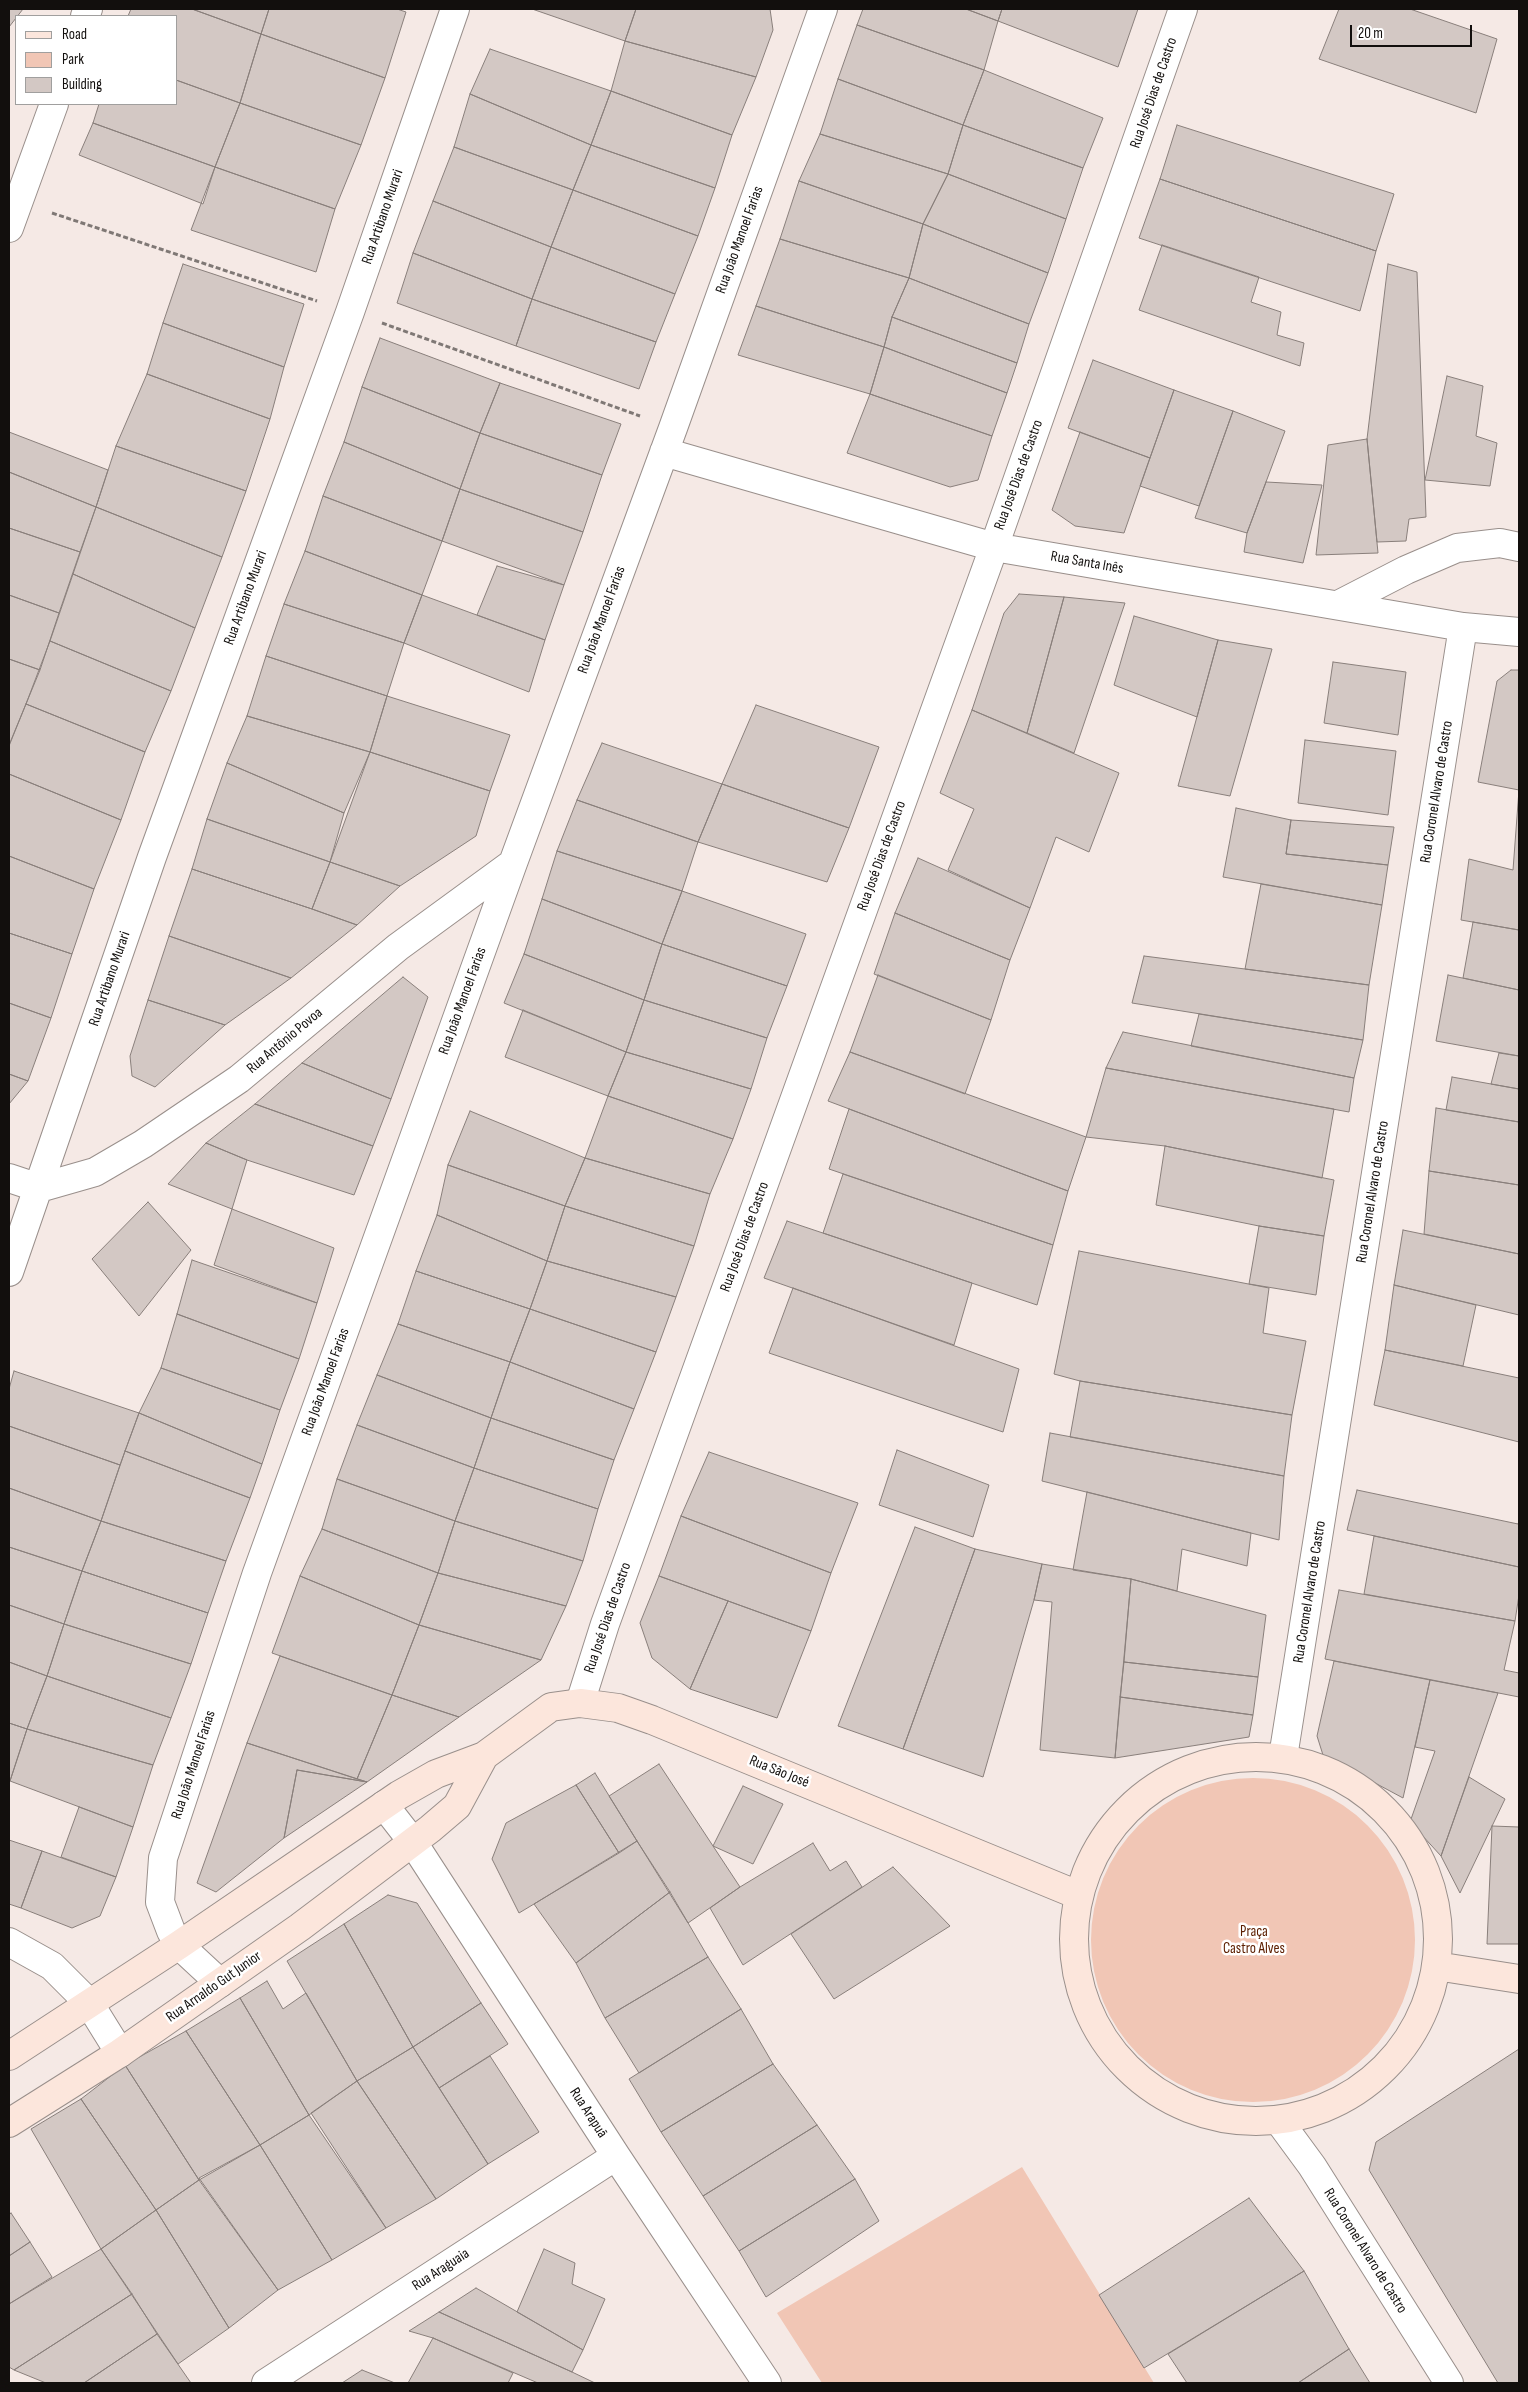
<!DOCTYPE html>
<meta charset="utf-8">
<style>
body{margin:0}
#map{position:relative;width:1528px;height:2392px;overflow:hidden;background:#f5e9e5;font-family:"Sofia Sans Condensed",sans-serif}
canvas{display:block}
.frame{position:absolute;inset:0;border:10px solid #120f0d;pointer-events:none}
.legend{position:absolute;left:15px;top:15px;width:162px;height:90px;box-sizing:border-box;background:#fff;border:1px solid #a09f9e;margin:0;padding:6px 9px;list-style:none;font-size:15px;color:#120f0d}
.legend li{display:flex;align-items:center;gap:10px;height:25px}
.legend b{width:25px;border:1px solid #a09f9e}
.scale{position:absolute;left:1350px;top:25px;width:122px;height:22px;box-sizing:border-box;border:2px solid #120f0d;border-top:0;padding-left:6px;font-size:15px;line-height:18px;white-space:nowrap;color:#120f0d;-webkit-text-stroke:4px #fff;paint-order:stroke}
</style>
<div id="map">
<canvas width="1528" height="2392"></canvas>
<div class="frame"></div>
<ul class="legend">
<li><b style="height:6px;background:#fce6dc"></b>Road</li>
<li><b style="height:14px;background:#f1c6b5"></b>Park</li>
<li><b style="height:14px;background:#d3c8c4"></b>Building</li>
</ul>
<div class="scale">20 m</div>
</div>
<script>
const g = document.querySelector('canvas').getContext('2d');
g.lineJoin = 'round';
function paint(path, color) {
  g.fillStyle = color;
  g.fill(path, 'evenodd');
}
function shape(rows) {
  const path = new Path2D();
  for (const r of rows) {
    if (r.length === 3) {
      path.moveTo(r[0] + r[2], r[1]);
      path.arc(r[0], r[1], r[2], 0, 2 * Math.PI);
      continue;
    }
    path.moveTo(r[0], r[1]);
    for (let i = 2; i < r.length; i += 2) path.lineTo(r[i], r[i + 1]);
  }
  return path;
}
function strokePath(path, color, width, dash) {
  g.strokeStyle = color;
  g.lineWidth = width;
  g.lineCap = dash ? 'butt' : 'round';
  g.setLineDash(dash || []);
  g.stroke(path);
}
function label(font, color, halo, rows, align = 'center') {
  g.font = font + ' "Sofia Sans Condensed",sans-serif';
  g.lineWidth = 5;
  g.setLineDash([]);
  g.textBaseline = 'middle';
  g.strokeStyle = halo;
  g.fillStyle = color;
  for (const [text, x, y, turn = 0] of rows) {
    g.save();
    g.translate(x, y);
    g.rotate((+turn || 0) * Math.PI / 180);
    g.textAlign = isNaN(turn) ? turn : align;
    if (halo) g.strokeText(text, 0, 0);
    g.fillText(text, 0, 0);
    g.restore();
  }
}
paint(shape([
 [1253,1940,162],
 [1022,2167,1154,2383,822,2383,777,2313]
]), '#f1c6b5');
const building = shape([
 [9,9,23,9,9,27,9,9],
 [131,9,192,9,261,34,240,103,176,80,176,16,128,16,131,9],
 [192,9,269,9,261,34,192,9],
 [269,9,397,9,406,12,385,78,261,34,269,9],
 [532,9,636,9,625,41,532,9],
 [636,9,770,9,773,30,756,77,625,41,636,9],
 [863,9,966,9,998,21,984,70,857,25,863,9],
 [966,9,1002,9,998,21,966,9],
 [1002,9,1138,9,1118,67,998,21,1002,9],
 [1339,9,1410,9,1497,39,1476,113,1319,59,1339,9],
 [857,25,984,70,963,125,838,79,857,25],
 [261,34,385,78,361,145,240,103,261,34],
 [625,41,756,77,732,135,611,91,625,41],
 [490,49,611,91,591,145,470,94,490,49],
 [984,70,1103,118,1083,168,963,125,984,70],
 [838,79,963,125,948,174,820,134,838,79],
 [176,80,240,103,215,167,93,123,99,104,176,104,176,80],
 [611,91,732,135,715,188,591,145,611,91],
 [470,94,591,145,573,190,454,147,470,94],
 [240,103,361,145,335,209,215,167,240,103],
 [93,123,215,167,203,204,79,155,93,123],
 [963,125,1083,168,1066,219,948,174,963,125],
 [1177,125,1394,194,1376,251,1160,179,1177,125],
 [820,134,948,174,923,224,799,181,820,134],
 [591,145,715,188,698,236,573,190,591,145],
 [454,147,573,190,551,247,433,201,454,147],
 [215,167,335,209,316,272,191,230,215,167],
 [948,174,1066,219,1048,273,923,224,948,174],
 [1160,179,1376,251,1360,311,1139,238,1160,179],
 [799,181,923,224,909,278,780,239,799,181],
 [573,190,698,236,675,294,551,247,573,190],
 [433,201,551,247,532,299,413,253,433,201],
 [923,224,1048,273,1029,324,909,278,923,224],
 [780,239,909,278,892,317,884,347,756,306,780,239],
 [1162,245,1259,277,1251,302,1281,312,1277,335,1304,343,1300,366,1139,310,1162,245],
 [551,247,675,294,656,342,532,299,551,247],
 [413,253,532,299,516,346,397,303,413,253],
 [183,264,304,304,284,367,163,323,183,264],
 [1388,264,1417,272,1426,517,1409,519,1406,541,1377,542,1367,439,1388,264],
 [909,278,1029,324,1017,363,892,317,909,278],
 [532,299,656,342,639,389,516,346,532,299],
 [756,306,884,347,870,394,738,355,756,306],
 [892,317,1017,363,1007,393,884,347,892,317],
 [163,323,284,367,270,419,147,374,163,323],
 [380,338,500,383,480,433,362,387,380,338],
 [884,347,1007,393,992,436,870,394,884,347],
 [1093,360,1174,390,1150,458,1068,428,1093,360],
 [147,374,270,419,246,491,116,446,147,374],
 [1447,376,1483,386,1476,436,1497,443,1490,486,1425,480,1447,376],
 [500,383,621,424,602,475,480,433,500,383],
 [362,387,480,433,460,489,344,442,362,387],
 [1174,390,1233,411,1199,506,1140,486,1174,390],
 [870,394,992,436,978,480,950,487,847,453,870,394],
 [1233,411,1285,431,1247,533,1195,518,1233,411],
 [9,432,108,470,96,507,9,472,9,432],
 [1080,432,1150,458,1124,533,1075,526,1052,510,1080,432],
 [480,433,602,475,583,532,460,489,480,433],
 [1367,439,1378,553,1316,555,1328,445,1367,439],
 [344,442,460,489,442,541,323,496,344,442],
 [116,446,246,491,222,557,96,507,116,446],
 [9,472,96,507,80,552,9,528,9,472],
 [1266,482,1322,485,1303,563,1244,552,1247,533,1266,482],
 [460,489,583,532,564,585,442,541,460,489],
 [323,496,442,541,422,595,305,551,323,496],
 [96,507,222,557,195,628,73,574,96,507],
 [9,528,80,552,59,613,9,595,9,528],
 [305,551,422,595,404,643,284,604,305,551],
 [497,566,564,585,545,640,477,615,497,566],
 [73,574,195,628,171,691,50,641,73,574],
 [1019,594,1064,597,1027,733,972,710,1004,613,1019,594],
 [9,595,59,613,40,670,9,659,9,595],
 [422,595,545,640,529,692,404,643,422,595],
 [1064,597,1125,603,1074,753,1027,733,1064,597],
 [284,604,404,643,387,696,266,656,284,604],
 [1134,616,1218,640,1197,717,1114,685,1134,616],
 [1218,640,1272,649,1230,796,1178,786,1218,640],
 [50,641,171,691,145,752,26,704,50,641],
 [266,656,387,696,370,752,247,716,266,656],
 [9,659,40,670,9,745,9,659],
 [1333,662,1406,672,1398,735,1324,723,1333,662],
 [1511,670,1519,670,1519,790,1478,782,1497,681,1511,670],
 [387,696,510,735,490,791,370,752,387,696],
 [26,704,145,752,121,820,9,774,9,746,26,704],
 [756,705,879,747,849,828,722,784,756,705],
 [972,710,1119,773,1089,852,1056,837,1030,908,948,870,974,809,940,793,972,710],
 [247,716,370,752,344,813,227,763,247,716],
 [1305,740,1396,751,1388,815,1298,803,1305,740],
 [602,743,722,784,698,842,577,800,602,743],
 [370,752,490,791,476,836,400,886,330,862,370,752],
 [227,763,344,813,330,862,207,819,227,763],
 [9,774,121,820,94,889,9,856,9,774],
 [722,784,849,828,827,882,698,842,722,784],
 [1519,790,1519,930,1461,920,1469,859,1513,870,1519,790],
 [577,800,698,842,682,891,557,851,577,800],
 [1236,808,1291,820,1286,854,1388,865,1382,905,1223,877,1236,808],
 [207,819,330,862,312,909,192,869,207,819],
 [1291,820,1394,827,1388,865,1286,854,1291,820],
 [557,851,682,891,662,944,542,899,557,851],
 [9,856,94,889,72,954,9,933,9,856],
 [918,858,1030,908,1010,960,895,913,918,858],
 [330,862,400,886,357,925,312,909,330,862],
 [192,869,312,909,357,925,291,978,169,936,192,869],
 [1261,884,1382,905,1369,985,1245,969,1261,884],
 [682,891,806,934,787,986,662,944,682,891],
 [542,899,662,944,644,1000,524,954,542,899],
 [895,913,1010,960,991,1020,874,974,895,913],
 [1473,922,1519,930,1519,990,1463,978,1473,922],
 [9,933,72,954,51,1018,9,1003,9,933],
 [169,936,291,978,225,1025,148,1000,169,936],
 [662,944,787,986,767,1038,644,1000,662,944],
 [524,954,644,1000,626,1052,504,1003,524,954],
 [1144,956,1369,985,1363,1040,1132,1003,1144,956],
 [878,975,991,1020,965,1094,850,1052,878,975],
 [1448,975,1519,990,1519,1056,1436,1041,1448,975],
 [403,977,428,997,391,1099,302,1063,403,977],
 [148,1000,225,1025,155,1087,132,1076,130,1056,148,1000],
 [644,1000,767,1038,751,1089,626,1052,644,1000],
 [9,1003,51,1018,28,1081,9,1074,9,1003],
 [523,1010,626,1052,608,1096,505,1057,523,1010],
 [1199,1014,1363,1040,1354,1078,1191,1046,1199,1014],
 [1123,1032,1354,1078,1349,1112,1106,1068,1123,1032],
 [626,1052,751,1089,733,1139,608,1096,626,1052],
 [850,1052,1086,1137,1068,1191,828,1101,850,1052],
 [1499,1053,1519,1056,1519,1089,1491,1084,1499,1053],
 [302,1063,391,1099,373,1146,255,1104,302,1063],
 [1106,1068,1334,1109,1322,1178,1165,1146,1086,1137,1106,1068],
 [9,1074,28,1081,9,1104,9,1074],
 [1452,1077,1519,1089,1519,1122,1446,1110,1452,1077],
 [608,1096,733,1139,710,1194,585,1158,608,1096],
 [255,1104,373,1146,354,1195,247,1160,206,1143,255,1104],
 [1436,1108,1519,1122,1519,1185,1429,1171,1436,1108],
 [849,1109,1068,1191,1053,1245,829,1169,849,1109],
 [470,1111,585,1158,565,1206,448,1165,470,1111],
 [206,1143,247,1160,232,1209,168,1184,206,1143],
 [1165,1146,1334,1180,1324,1236,1259,1226,1156,1205,1165,1146],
 [585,1158,710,1194,694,1246,565,1206,585,1158],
 [448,1165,565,1206,547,1261,437,1215,448,1165],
 [1429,1171,1519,1185,1519,1254,1424,1234,1429,1171],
 [843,1174,1053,1245,1037,1305,823,1233,843,1174],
 [148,1202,191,1250,139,1316,92,1259,148,1202],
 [565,1206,694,1246,676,1297,547,1261,565,1206],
 [232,1209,334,1248,317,1303,214,1265,232,1209],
 [437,1215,547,1261,530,1309,416,1271,437,1215],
 [787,1221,972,1283,954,1345,764,1278,787,1221],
 [1259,1226,1324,1236,1316,1295,1249,1284,1259,1226],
 [1403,1230,1519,1254,1519,1315,1394,1285,1403,1230],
 [1079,1251,1269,1288,1263,1333,1306,1341,1292,1415,1080,1381,1054,1374,1079,1251],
 [192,1260,317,1303,299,1359,177,1314,192,1260],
 [547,1261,676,1297,656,1352,530,1309,547,1261],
 [416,1271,530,1309,510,1362,398,1324,416,1271],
 [1394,1285,1476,1305,1463,1366,1385,1350,1394,1285],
 [793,1288,1019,1369,1003,1432,769,1353,793,1288],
 [530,1309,656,1352,634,1409,510,1362,530,1309],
 [177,1314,299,1359,280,1410,161,1368,177,1314],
 [398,1324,510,1362,491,1418,377,1375,398,1324],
 [1385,1350,1519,1378,1519,1442,1374,1405,1385,1350],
 [510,1362,634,1409,614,1460,491,1418,510,1362],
 [161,1368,280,1410,262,1464,139,1413,161,1368],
 [14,1371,139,1413,120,1465,9,1426,9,1389,14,1371],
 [377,1375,491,1418,474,1468,357,1425,377,1375],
 [1080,1381,1292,1415,1284,1476,1070,1437,1080,1381],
 [139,1413,262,1464,250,1498,125,1451,139,1413],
 [491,1418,614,1460,598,1509,474,1468,491,1418],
 [357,1425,474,1468,455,1521,337,1479,357,1425],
 [9,1426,120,1465,101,1521,9,1488,9,1426],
 [1050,1433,1284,1476,1279,1540,1042,1481,1050,1433],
 [897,1450,989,1485,973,1537,879,1505,897,1450],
 [125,1451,250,1498,226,1561,101,1521,125,1451],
 [709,1452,858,1503,831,1573,681,1516,709,1452],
 [474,1468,598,1509,583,1561,455,1521,474,1468],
 [337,1479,455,1521,438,1573,322,1529,337,1479],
 [9,1488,101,1521,82,1571,9,1547,9,1488],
 [1357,1490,1518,1524,1519,1521,1519,1567,1347,1530,1357,1490],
 [1087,1492,1251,1533,1247,1566,1182,1549,1177,1591,1131,1579,1073,1570,1087,1492],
 [681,1516,831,1573,811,1631,659,1576,681,1516],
 [101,1521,226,1561,208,1613,82,1571,101,1521],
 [455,1521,583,1561,566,1606,438,1573,455,1521],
 [915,1527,975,1549,903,1749,838,1726,915,1527],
 [322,1529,438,1573,419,1625,300,1576,322,1529],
 [1374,1536,1519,1567,1519,1595,1515,1621,1364,1594,1374,1536],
 [9,1547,82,1571,64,1624,9,1605,9,1547],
 [975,1549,1042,1564,1034,1600,983,1777,903,1749,975,1549],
 [1042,1564,1131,1579,1115,1758,1040,1750,1052,1602,1034,1600,1042,1564],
 [82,1571,208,1613,191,1664,64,1624,82,1571],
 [438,1573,566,1606,541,1660,419,1625,438,1573],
 [300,1576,419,1625,392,1695,272,1653,300,1576],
 [659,1576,728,1601,690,1689,652,1658,640,1623,659,1576],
 [1131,1579,1266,1615,1258,1677,1124,1662,1131,1579],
 [1339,1590,1515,1621,1504,1670,1519,1673,1519,1697,1325,1659,1339,1590],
 [728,1601,811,1631,777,1718,690,1689,728,1601],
 [9,1605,64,1624,47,1676,9,1662,9,1605],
 [64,1624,191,1664,171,1718,47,1676,64,1624],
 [419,1625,541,1660,459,1717,392,1695,419,1625],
 [280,1656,392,1695,357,1779,247,1743,280,1656],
 [1334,1661,1430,1680,1403,1798,1323,1755,1317,1736,1334,1661],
 [9,1662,47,1676,27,1729,9,1723,9,1662],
 [1124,1662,1258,1677,1253,1715,1120,1697,1124,1662],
 [47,1676,171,1718,153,1765,27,1729,47,1676],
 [1430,1680,1498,1693,1441,1856,1410,1822,1435,1751,1415,1747,1430,1680],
 [392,1695,459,1717,367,1782,357,1779,392,1695],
 [1120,1697,1253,1715,1249,1737,1115,1758,1120,1697],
 [9,1723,27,1729,10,1781,9,1780,9,1723],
 [27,1729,153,1765,133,1827,10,1781,27,1729],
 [247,1743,367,1782,297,1770,284,1838,216,1892,197,1883,247,1743],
 [659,1764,740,1887,688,1923,609,1796,659,1764],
 [297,1770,367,1782,284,1838,297,1770],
 [595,1773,637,1841,619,1853,576,1785,595,1773],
 [1469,1777,1505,1799,1460,1893,1441,1856,1469,1777],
 [576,1785,619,1853,519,1913,492,1859,506,1823,576,1785],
 [743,1786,783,1804,753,1864,713,1846,743,1786],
 [79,1807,133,1827,116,1877,61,1857,79,1807],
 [1492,1826,1519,1827,1519,1944,1487,1944,1492,1826],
 [9,1840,42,1851,21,1908,9,1904,9,1840],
 [637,1841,670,1892,576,1963,534,1904,637,1841],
 [813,1843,830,1871,846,1861,862,1887,743,1965,710,1908,740,1887,813,1843],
 [42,1851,116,1877,100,1916,72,1928,21,1908,42,1851],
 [893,1867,950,1926,834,1999,791,1934,893,1867],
 [670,1892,708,1957,605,2018,576,1963,670,1892],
 [388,1895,417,1903,481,2003,413,2047,344,1924,388,1895],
 [344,1924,413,2047,357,2081,287,1961,344,1924],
 [708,1957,741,2009,639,2073,605,2018,708,1957],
 [267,1981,283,2009,306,1993,357,2081,309,2115,240,1998,267,1981],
 [240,1998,309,2115,260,2145,186,2031,240,1998],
 [481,2003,508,2044,439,2088,413,2047,481,2003],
 [741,2009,773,2064,661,2132,629,2079,741,2009],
 [186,2031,260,2145,199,2180,125,2065,186,2031],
 [413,2047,488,2164,436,2199,357,2081,413,2047],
 [1519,2049,1519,2383,1498,2383,1369,2170,1376,2142,1519,2049],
 [490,2056,539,2132,488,2164,439,2088,490,2056],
 [773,2064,817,2125,703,2196,661,2132,773,2064],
 [125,2065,199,2180,156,2210,81,2099,125,2065],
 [357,2081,436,2199,386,2228,311,2113,357,2081],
 [81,2099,156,2210,101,2249,31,2129,81,2099],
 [309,2115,386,2228,332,2260,260,2145,309,2115],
 [817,2125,855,2179,739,2251,703,2196,817,2125],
 [260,2145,332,2260,278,2290,199,2178,260,2145],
 [855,2179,879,2221,766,2297,739,2251,855,2179],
 [199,2180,278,2290,229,2328,156,2210,199,2180],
 [1249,2198,1304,2271,1144,2368,1099,2295,1249,2198],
 [156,2210,229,2328,178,2364,101,2249,156,2210],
 [11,2213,30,2242,9,2256,9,2215,11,2213],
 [30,2242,52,2277,9,2304,9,2256,30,2242],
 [101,2249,132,2294,14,2370,9,2367,9,2304,101,2249],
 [544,2249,575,2263,572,2284,605,2299,583,2350,517,2312,544,2249],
 [1304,2271,1349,2349,1298,2383,1187,2383,1168,2354,1304,2271],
 [476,2288,583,2350,572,2372,439,2312,476,2288],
 [132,2294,157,2334,84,2383,46,2383,14,2370,132,2294],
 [439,2312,572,2372,595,2383,538,2383,433,2338,409,2331,439,2312],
 [157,2334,191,2383,84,2383,157,2334],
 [433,2338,513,2373,508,2383,408,2383,433,2338],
 [1349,2349,1370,2383,1298,2383,1349,2349],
 [362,2370,395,2383,342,2383,362,2370]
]);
paint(building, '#d3c8c4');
strokePath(building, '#897f7b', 1);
const street = shape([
 [85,16,88,9],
 [9,228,54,104],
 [664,452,994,547,1463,627,1519,632],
 [1338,605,1406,570,1457,548,1500,543,1519,547],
 [9,1178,39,1188],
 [39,1188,95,1172,143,1144,239,1079,398,947,513,863],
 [9,1272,152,857,350,312,455,9],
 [580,1703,605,1624,994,547,1183,9],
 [1283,1757,1463,627],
 [384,1805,412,1841,616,2156,767,2383],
 [9,1942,52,1966,89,2003,120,2053],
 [220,1983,179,1945,171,1931,160,1902,163,1858,257,1573,513,863,673,428,823,9],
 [1279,2121,1312,2166,1449,2383],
 [266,2383,616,2156]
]);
const secondary = shape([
 [1256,1939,182],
 [1436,1966,1519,1979],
 [9,2056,179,1945,399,1795,436,1774,484,1756,551,1707,580,1703,618,1708,652,1720,1078,1895],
 [9,2123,120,2053,300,1927,430,1829,457,1806,484,1756]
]);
strokePath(street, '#998f8b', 30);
strokePath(secondary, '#998f8b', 30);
strokePath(shape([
 [52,213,317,301],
 [382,323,640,416]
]), '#7f7875', 3, [5, 2.5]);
strokePath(street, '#fff', 28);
strokePath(secondary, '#fce6dc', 28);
label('15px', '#120f0d', '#fff', [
 ["Rua José Dias de Castro",1154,93,-71],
 ["Rua Artibano Murari",383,217,-71],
 ["Rua João Manoel Farias",740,240,-70],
 ["Rua José Dias de Castro",1019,475,-70],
 ["Rua Santa Inês",1087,563,10],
 ["Rua Artibano Murari",246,598,-70],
 ["Rua João Manoel Farias",602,620,-70],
 ["Rua Coronel Alvaro de Castro",1437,792,-81],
 ["Rua José Dias de Castro",882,856,-70],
 ["Rua Artibano Murari",110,979,-71],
 ["Rua João Manoel Farias",463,1001,-70],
 ["Rua Antônio Povoa",285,1041,-40],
 ["Rua Coronel Alvaro de Castro",1373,1192,-81],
 ["Rua José Dias de Castro",745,1237,-70],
 ["Rua João Manoel Farias",326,1382,-70],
 ["Rua Coronel Alvaro de Castro",1310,1592,-81],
 ["Rua José Dias de Castro",608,1618,-71],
 ["Rua João Manoel Farias",194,1765,-72],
 ["Rua São José",779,1772,22],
 ["Rua Arnaldo Gut Junior",214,1987,-35],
 ["Rua Arapuã",588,2113,57],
 ["Rua Coronel Alvaro de Castro",1365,2251,58],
 ["Rua Araguaia",441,2270,-33]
]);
label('15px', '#5d2002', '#fff', [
 ["Praça",1254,1932],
 ["Castro Alves",1254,1949]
]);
</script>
